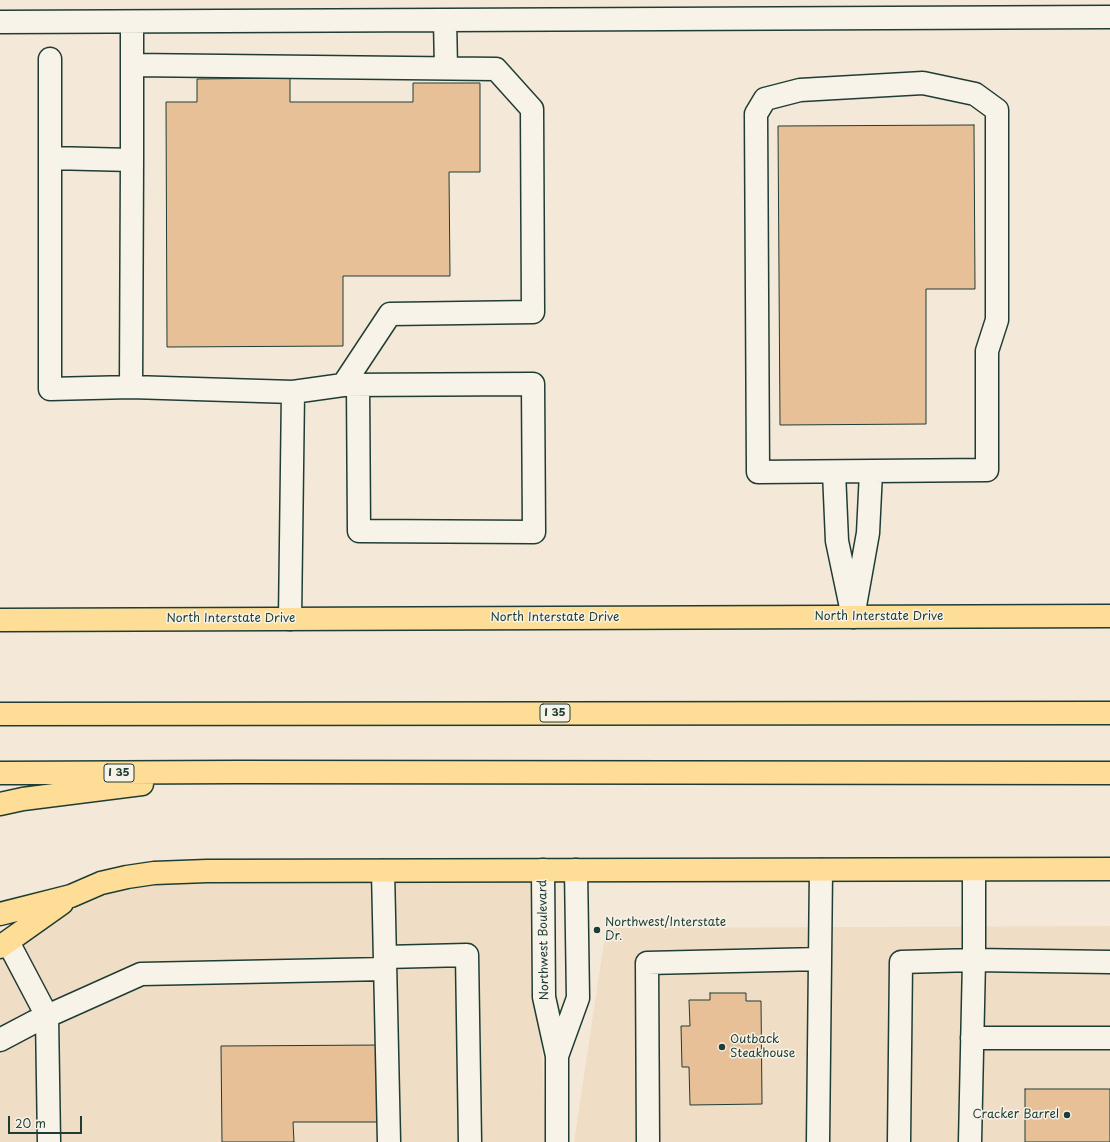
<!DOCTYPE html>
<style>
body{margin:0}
#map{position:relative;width:1110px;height:1142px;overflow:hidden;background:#f4e9d8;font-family:"Playpen Sans",sans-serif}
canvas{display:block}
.scale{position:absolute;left:8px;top:1116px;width:74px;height:18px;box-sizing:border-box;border:2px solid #1f3d34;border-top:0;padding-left:5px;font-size:12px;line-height:14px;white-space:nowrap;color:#1f3d34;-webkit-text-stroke:3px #f7f3e8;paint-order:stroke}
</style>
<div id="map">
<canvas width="1110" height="1142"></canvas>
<div class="scale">20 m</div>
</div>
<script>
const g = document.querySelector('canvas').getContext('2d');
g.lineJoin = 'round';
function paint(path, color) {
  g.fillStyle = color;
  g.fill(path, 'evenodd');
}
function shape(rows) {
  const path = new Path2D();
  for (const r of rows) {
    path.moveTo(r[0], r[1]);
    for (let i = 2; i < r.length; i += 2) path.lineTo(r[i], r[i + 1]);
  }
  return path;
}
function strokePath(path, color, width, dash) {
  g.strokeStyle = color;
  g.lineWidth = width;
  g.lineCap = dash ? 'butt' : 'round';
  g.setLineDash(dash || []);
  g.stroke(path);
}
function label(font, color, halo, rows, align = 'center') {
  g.font = font + ' "Playpen Sans",sans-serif';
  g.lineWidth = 3;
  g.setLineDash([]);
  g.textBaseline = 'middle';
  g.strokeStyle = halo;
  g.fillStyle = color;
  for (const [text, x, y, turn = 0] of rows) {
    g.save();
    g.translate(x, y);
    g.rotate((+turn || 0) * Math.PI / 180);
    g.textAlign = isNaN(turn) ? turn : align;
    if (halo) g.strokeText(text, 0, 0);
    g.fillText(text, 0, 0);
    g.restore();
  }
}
paint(shape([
 [531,877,542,1054,546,1142,0,1142,0,948,76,902,119,885,179,878],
 [1110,926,1110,1142,574,1142,606,928]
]), '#f0ddc5');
const building = shape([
 [290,78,290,102,413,102,413,83,480,83,480,172,449,172,450,276,343,276,343,346,167,347,166,102,197,102,197,79,290,78],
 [974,125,975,289,926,289,926,424,780,425,778,126,974,125],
 [710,993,746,993,746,1001,761,1001,762,1104,690,1105,689,1067,682,1067,681,1026,690,1026,689,1000,710,1000,710,993],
 [386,1045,386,1122,293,1122,294,1142,222,1142,221,1046,386,1045],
 [1025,1089,1110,1089,1110,1142,1025,1142,1025,1089]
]);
paint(building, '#e8c098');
strokePath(building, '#1f3d34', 1);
const minor = shape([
 [445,20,446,68],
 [0,22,1110,17],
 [50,59,50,389,131,387,293,392,290,619],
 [132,65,496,69,532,109,533,312,390,314,343,385,293,392],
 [923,83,975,94,997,110,997,320,987,351,987,470,758,472,756,114,765,99,800,90,923,83],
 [50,158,132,160,132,22],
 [343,385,533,384,534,532,359,531,358,385],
 [131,387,132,160],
 [834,472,837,541,853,617,868,533,871,472],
 [543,870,544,997,557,1056,557,1142],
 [974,870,974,960,1110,962],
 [383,871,389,1142],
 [8,942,47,1016,49,1142],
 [385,957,467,955,470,1142],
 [972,1038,1110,1038],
 [0,1040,34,1022,141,974,385,969],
 [557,1056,578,998,576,870],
 [648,1142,647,963,820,959],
 [818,1142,821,870],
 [899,1142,901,962,974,960,970,1142]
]);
const major = shape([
 [0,620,1110,616],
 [0,914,71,896,101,883,127,877,154,873,207,871,1110,869],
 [0,947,62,903]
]);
const highway = shape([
 [0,714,1110,713],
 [0,773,239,772,1110,773],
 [0,804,23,799,142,784]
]);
strokePath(minor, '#1f3d34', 25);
strokePath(major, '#1f3d34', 25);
strokePath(highway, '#1f3d34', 25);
strokePath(minor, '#f7f3e8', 22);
strokePath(major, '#fedd96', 22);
strokePath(highway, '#fedd96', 22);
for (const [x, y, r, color] of [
 [597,930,4,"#1f3d34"],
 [722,1047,4,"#1f3d34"],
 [1067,1115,4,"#1f3d34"]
]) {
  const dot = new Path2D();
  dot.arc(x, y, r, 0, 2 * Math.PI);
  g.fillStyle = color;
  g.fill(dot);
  strokePath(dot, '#f7f3e8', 1.5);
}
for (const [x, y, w] of [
 [555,713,30],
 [119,773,30]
]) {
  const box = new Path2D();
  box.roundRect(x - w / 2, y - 9, w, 18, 3);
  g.fillStyle = '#f7f3e8';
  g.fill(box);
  strokePath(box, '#1f3d34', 1);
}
label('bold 11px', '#1f3d34', null, [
 ["I 35",555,713],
 ["I 35",119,773]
]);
label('12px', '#1f3d34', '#f7f3e8', [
 ["North Interstate Drive",879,617],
 ["North Interstate Drive",555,618],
 ["North Interstate Drive",231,619],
 ["Northwest Boulevard",544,940,-91]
]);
label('12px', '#1f3d34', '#f7f3e8', [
 ["Northwest/Interstate",605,923],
 ["Dr.",605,937],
 ["Outback",730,1040],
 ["Steakhouse",730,1054],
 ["Cracker Barrel",1059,1115,"right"]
], 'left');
</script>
